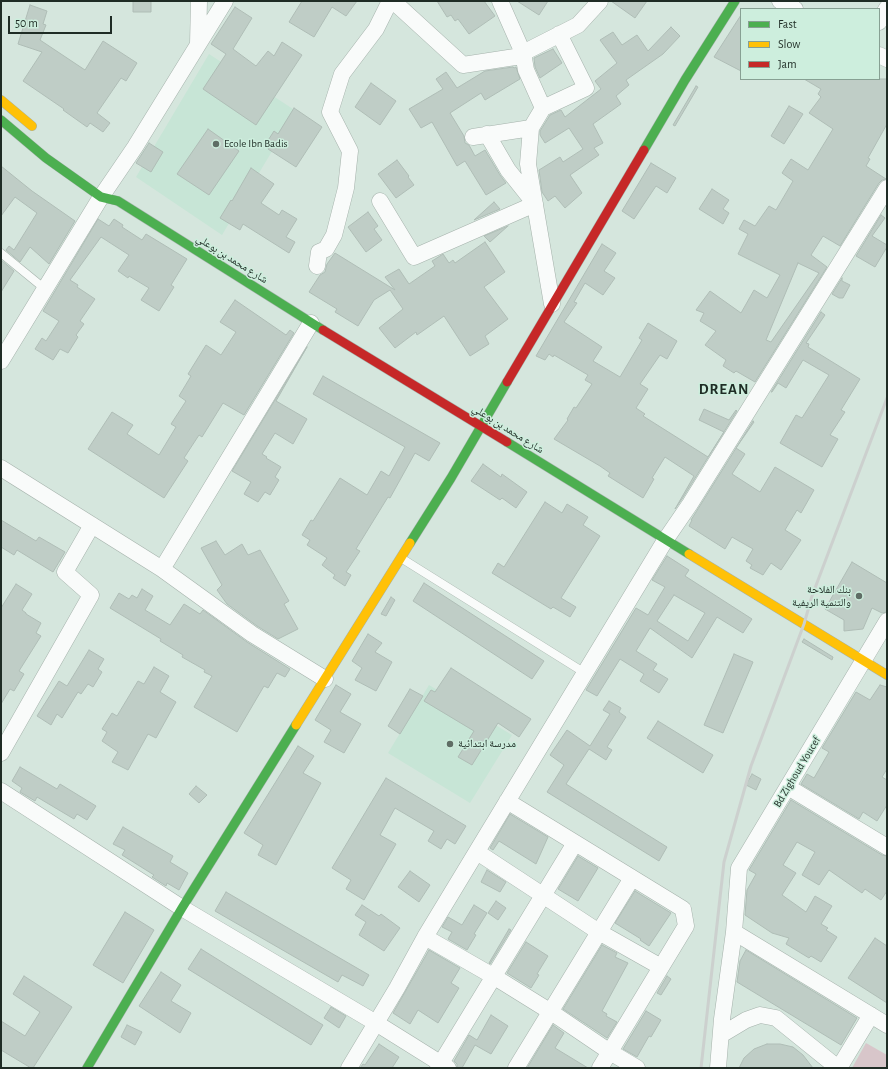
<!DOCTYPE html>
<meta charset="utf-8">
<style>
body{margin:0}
#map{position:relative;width:888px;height:1069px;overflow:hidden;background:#d5e6dd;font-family:"Alegreya Sans",sans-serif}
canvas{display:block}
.frame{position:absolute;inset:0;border:2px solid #1f2c25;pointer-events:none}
.legend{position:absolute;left:740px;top:8px;width:140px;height:72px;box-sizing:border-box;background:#cdeedd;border:1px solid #87a093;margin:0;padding:5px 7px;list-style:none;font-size:12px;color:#1f2c25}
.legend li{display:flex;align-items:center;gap:8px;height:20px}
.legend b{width:20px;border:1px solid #87a093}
.scale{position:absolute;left:8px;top:16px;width:104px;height:18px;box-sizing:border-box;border:2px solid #1f2c25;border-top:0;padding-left:5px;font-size:12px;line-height:14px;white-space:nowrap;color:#1f2c25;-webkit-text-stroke:3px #cdeedd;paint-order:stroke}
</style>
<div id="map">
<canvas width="888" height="1069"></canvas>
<div class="frame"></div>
<ul class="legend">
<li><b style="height:5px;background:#4caf50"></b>Fast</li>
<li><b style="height:5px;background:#ffc107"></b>Slow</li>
<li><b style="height:5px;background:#c62828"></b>Jam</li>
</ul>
<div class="scale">50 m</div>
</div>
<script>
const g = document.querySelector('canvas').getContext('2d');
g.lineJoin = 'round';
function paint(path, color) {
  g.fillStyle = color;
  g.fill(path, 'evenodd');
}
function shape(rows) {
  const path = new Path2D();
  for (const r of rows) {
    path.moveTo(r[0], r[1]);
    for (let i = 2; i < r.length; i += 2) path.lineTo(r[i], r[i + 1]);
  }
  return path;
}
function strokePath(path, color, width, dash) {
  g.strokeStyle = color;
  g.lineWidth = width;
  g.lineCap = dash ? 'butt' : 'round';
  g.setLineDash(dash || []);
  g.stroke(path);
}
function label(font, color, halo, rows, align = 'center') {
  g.font = font + ' "Alegreya Sans","Noto Naskh Arabic",sans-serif';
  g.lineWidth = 3;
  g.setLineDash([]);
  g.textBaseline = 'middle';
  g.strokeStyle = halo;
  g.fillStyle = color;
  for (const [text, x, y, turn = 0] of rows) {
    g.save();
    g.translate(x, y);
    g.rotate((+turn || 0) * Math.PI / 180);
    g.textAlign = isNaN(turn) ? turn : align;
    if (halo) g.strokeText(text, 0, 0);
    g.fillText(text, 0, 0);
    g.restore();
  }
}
paint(shape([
 [209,54,296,111,222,235,136,177],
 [429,685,512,735,470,803,388,753]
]), '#c7e5d6');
paint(shape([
 [866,1043,887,1055,887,1068,852,1068]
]), '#d8c6ca');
const building = shape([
 [133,1,151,1,151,12,133,12,133,1],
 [302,1,357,1,346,16,332,7,314,37,289,22,302,1],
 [437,1,484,1,495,16,469,34,458,19,455,21,451,15,447,17,437,1],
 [517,1,548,1,539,15,517,1],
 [611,1,647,1,635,18,611,1],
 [30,5,47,11,43,24,46,25,40,40,85,70,103,41,137,63,126,81,121,78,97,113,110,123,103,132,90,123,87,127,63,110,64,109,23,81,42,52,18,44,30,5],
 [235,7,252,18,233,49,256,66,268,51,274,56,282,42,302,55,256,125,203,89,226,54,211,44,235,7],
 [741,15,741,71,714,57,741,15],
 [671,27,680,36,663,54,626,80,629,85,616,96,621,104,593,124,603,143,594,148,599,155,570,175,582,193,565,208,555,196,548,201,542,192,539,170,560,157,563,162,583,149,569,128,545,143,540,135,540,131,550,115,561,110,565,117,601,89,595,81,617,63,600,40,613,32,622,45,637,35,648,51,671,27],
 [553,49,562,63,540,78,535,67,534,58,553,49],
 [513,67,514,68,516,67,520,79,485,100,481,93,450,113,464,136,465,143,469,145,475,156,485,150,500,175,506,183,486,195,465,161,457,166,432,122,421,128,409,109,443,89,436,79,446,72,457,88,485,71,513,67],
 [804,79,887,79,887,124,868,158,870,159,866,166,886,179,882,180,879,183,840,246,823,236,811,255,827,267,755,382,736,371,734,373,723,366,726,360,705,345,716,331,700,321,704,313,696,310,710,291,741,313,754,290,767,298,780,275,738,254,748,234,739,229,744,220,755,226,769,206,776,210,793,181,782,173,791,159,808,170,833,129,809,113,821,97,818,94,821,89,804,79],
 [798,263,819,273,771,342,766,340,798,263],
 [371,83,396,101,380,125,355,107,371,83],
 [696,86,698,87,675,126,673,125,696,86],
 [789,106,803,114,784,144,771,136,789,106],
 [294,108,322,127,296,167,268,149,271,144,267,142,274,131,278,134,294,108],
 [208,129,239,151,209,195,177,174,208,129],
 [149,143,163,152,151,172,136,163,149,143],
 [397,160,409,176,408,177,414,185,396,198,378,174,397,160],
 [651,163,676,178,667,193,656,186,634,219,622,211,651,163],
 [1,166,32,191,75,221,49,264,30,247,20,262,6,250,9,246,14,250,37,213,15,197,1,216,1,166],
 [251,168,274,184,261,203,279,215,282,210,297,219,286,237,295,242,289,253,243,224,240,230,220,218,231,200,232,201,251,168],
 [712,189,729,200,723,209,729,213,723,224,699,209,712,189],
 [494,202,500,209,474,220,494,202],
 [368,212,378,226,374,229,382,240,366,252,348,227,368,212],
 [881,215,885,218,872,236,887,245,887,247,875,267,856,256,881,215],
 [98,219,109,226,114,219,123,225,122,227,142,240,146,234,187,259,171,285,174,287,159,311,141,300,149,288,129,276,128,278,118,271,129,255,101,237,70,280,78,285,77,287,95,299,80,321,84,324,76,335,78,337,68,353,60,349,53,360,35,349,42,338,46,341,59,321,43,311,98,219],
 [508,226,490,242,484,236,508,226],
 [485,242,505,272,484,287,508,319,485,336,489,344,470,356,444,316,417,335,416,332,395,348,379,328,403,309,390,290,374,300,358,326,335,312,337,309,309,292,320,275,325,272,327,264,335,253,395,290,385,277,399,269,409,284,435,266,432,261,440,256,443,254,449,263,453,260,455,263,485,242],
 [602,244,616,253,604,271,615,278,603,295,585,283,574,302,577,303,564,322,602,347,593,361,620,377,642,340,639,338,648,323,677,341,667,359,660,355,640,384,648,389,636,408,645,414,643,416,708,457,724,432,699,420,704,409,729,420,736,410,737,411,682,499,675,509,694,476,665,457,652,478,654,479,643,498,608,476,610,473,600,466,554,439,568,420,567,419,574,407,576,408,592,384,585,380,588,375,554,355,553,357,549,354,545,360,536,356,602,244],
 [1,260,14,271,1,292,1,260],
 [842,278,842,281,850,285,843,298,839,298,832,294,842,278],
 [235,300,286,335,290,330,294,333,244,415,223,403,202,437,199,435,184,458,188,461,164,498,88,449,112,412,133,425,127,434,159,455,176,427,171,424,186,401,179,396,191,376,188,374,206,345,221,355,236,332,220,322,235,300],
 [821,312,825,315,806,343,809,344,808,347,860,379,841,410,845,412,830,435,838,439,822,467,780,443,796,415,802,418,829,375,803,360,786,388,778,383,772,392,771,392,821,312],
 [307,347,276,401,307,419,293,444,275,433,262,454,267,457,266,458,281,467,275,477,279,480,270,495,265,492,258,502,244,494,251,482,232,471,307,347],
 [323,376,440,443,429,461,415,453,390,498,388,497,356,549,360,551,346,572,351,575,345,586,333,578,335,575,322,565,327,558,307,545,310,540,302,535,311,520,313,521,340,478,367,495,381,471,389,476,405,447,313,394,323,376],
 [753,421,754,422,736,448,745,454,732,474,760,492,775,467,814,490,801,513,797,510,785,530,801,540,781,570,771,563,763,575,750,568,752,565,746,561,753,549,732,537,725,549,689,526,692,520,691,520,753,421],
 [483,464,501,477,502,474,527,492,516,508,502,498,500,500,471,481,483,464],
 [545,502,562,513,567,504,588,517,583,525,600,536,561,598,576,607,570,617,553,607,551,609,492,573,498,563,504,567,545,502],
 [1,520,36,541,39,537,65,552,53,572,17,550,14,555,1,547,1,520],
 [216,541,225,555,242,544,248,555,260,550,289,601,284,604,298,629,278,639,257,626,227,604,217,590,222,585,201,548,216,541],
 [667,556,689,570,685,576,752,619,743,633,717,617,692,658,650,628,636,651,657,664,653,670,668,679,659,693,640,681,644,674,620,659,597,696,586,690,636,608,648,615,665,587,652,580,667,556],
 [674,595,705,613,688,641,657,621,674,595],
 [852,562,887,583,887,612,882,613,872,608,863,629,844,631,844,620,825,609,852,562],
 [424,583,544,661,532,679,413,601,424,583],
 [16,584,32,594,22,610,26,613,26,614,41,623,36,633,41,636,19,671,24,674,14,691,10,689,1,704,1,608,16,584],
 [142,589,153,596,145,610,170,625,184,604,200,614,203,610,247,642,290,669,285,677,277,673,268,688,264,686,237,732,194,707,212,676,204,672,205,670,182,657,183,655,160,641,161,639,110,608,119,593,129,599,132,595,137,598,142,589],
 [391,597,395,600,386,616,381,614,391,597],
 [368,634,382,643,375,652,392,662,376,691,355,680,362,668,352,661,368,634],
 [804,639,833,657,832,660,802,642,804,639],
 [89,650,104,659,98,669,102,672,93,687,88,684,81,694,78,692,62,718,57,714,51,725,37,716,59,681,67,686,89,650],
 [734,654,753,662,723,733,704,725,734,654],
 [154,667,169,676,160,692,176,702,156,738,148,734,128,770,112,762,118,752,102,741,107,732,102,729,112,713,117,716,138,681,144,684,154,667],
 [451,668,531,719,519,737,498,723,472,765,458,757,474,731,424,701,431,690,435,692,451,668],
 [336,685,351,694,340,712,361,724,344,753,324,742,331,730,315,720,336,685],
 [880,685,887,687,887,769,882,777,887,780,887,805,877,821,863,812,859,819,801,784,807,774,814,778,829,752,822,748,856,692,870,700,880,685],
 [410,689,423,696,400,734,388,726,410,689],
 [609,701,621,708,619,712,626,717,607,747,612,750,606,760,589,749,566,784,667,847,659,861,547,792,564,765,550,755,567,730,590,746,610,714,603,710,609,701],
 [658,721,713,755,703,773,647,738,658,721],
 [298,746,314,756,303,773,321,783,276,865,258,855,263,845,244,833,298,746],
 [20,767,57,789,60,784,96,806,87,820,77,814,74,819,37,797,35,801,20,792,22,788,12,781,20,767],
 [752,774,761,779,756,790,746,785,752,774],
 [386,778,466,826,455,844,447,839,441,849,428,841,434,831,395,808,380,835,396,844,364,900,346,889,351,880,332,868,386,778],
 [196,786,207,795,199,803,189,794,196,786],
 [791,800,882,855,887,856,887,891,881,900,865,889,862,893,829,870,819,885,802,875,815,852,797,842,783,865,796,873,782,895,806,912,815,896,832,906,821,924,828,928,826,930,837,937,821,962,811,956,809,958,786,944,789,938,772,933,745,915,747,890,756,874,749,870,791,800],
 [510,814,548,837,536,864,499,841,493,850,490,848,510,814],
 [123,827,173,856,170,862,188,873,179,890,167,883,166,886,152,877,154,875,122,855,125,850,113,844,123,827],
 [578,856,598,868,578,901,558,889,578,856],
 [487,870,506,882,500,892,481,882,487,870],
 [410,871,430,885,419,902,398,887,410,871],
 [635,891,671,913,649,946,640,940,641,939,615,923,635,891],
 [226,892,369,975,363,986,342,975,338,982,215,911,226,892],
 [496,901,506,908,498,920,488,913,496,901],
 [362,905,379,916,381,914,400,928,384,951,359,935,366,922,355,915,362,905],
 [474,905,487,913,474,934,476,935,467,950,448,939,452,932,442,927,448,917,462,925,474,905],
 [125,912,154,930,123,983,93,965,125,912],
 [509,929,511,930,490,964,489,963,509,929],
 [875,938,887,946,887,1003,848,978,875,938],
 [526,942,548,956,537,974,539,975,531,988,507,973,526,942],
 [602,945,617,953,615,957,628,963,602,1011,607,1014,606,1016,617,1022,607,1038,563,1009,602,945],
 [201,949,323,1025,311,1045,188,969,201,949],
 [429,950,460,968,451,983,459,988,438,1023,418,1010,410,1024,393,1013,429,950],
 [746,950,857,1018,841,1045,737,982,740,961,746,950],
 [161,972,181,985,171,1001,191,1013,180,1033,139,1006,161,972],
 [24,976,72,1007,33,1068,31,1068,1,1050,1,1021,25,1036,40,1012,13,994,24,976],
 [667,976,671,979,661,995,657,993,667,976],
 [331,1007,346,1016,339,1028,324,1018,331,1007],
 [646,1011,661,1020,651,1037,649,1036,637,1057,623,1049,646,1011],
 [491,1015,508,1026,491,1054,475,1045,462,1068,457,1068,457,1064,454,1061,469,1035,477,1040,491,1015],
 [127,1025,142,1032,135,1045,121,1037,127,1025],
 [553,1025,564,1033,555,1048,588,1068,527,1068,553,1025],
 [379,1044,399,1057,392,1068,360,1068,363,1064,365,1065,379,1044],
 [767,1044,780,1044,793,1047,803,1055,813,1068,739,1068,744,1058,754,1049,767,1044]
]);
paint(building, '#bfcdc6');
strokePath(building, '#afbdb6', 1);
const lane = shape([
 [1,253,45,289],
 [401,558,585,673]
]);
const street = shape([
 [393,1,463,65,515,57,578,25,600,1],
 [500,1,523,53,526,70,543,108,531,128,528,164,552,304],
 [780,1,795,9],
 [879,22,887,8],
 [198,44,199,1],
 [879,55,887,59],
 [543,108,586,88,559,34],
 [473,137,531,128],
 [380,201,414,257,535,204,508,170,487,134],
 [317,266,319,252,326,249,334,235,346,188,350,151,330,112,342,74,376,29,390,1],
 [1,361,101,197,135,147,225,1],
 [1,468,162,569,252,634,325,679],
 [162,569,311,323],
 [1,753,91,595,65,572,92,525],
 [788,787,887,847],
 [1,791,182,908,376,1023,448,1068],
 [507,801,683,909,686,926,600,1068],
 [477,852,599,932,661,967],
 [734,932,887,1025],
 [425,937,493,976,551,1012,610,1052,637,1068],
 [721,1035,746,1020,760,1015,776,1018,838,1068],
 [349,1068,397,988,425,937,666,539,690,504,887,188],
 [438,1068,575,843],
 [516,1068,632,878],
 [718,1068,722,1019,734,932,739,868,887,621],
 [839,1068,871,1015]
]);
const fast = shape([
 [1,120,46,158,101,197,118,201,323,330],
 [644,150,685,80,735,1],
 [507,442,689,554],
 [410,543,451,478,507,382],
 [87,1068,182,908,296,725]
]);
const slow = shape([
 [1,100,32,126],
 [689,554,887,675],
 [296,725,410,543]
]);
const jam = shape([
 [323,330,507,442],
 [507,382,644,150]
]);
strokePath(lane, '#a5b2ab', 9);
strokePath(street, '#a5b2ab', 17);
strokePath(fast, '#a5b2ab', 10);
strokePath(slow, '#a5b2ab', 10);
strokePath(jam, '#a5b2ab', 10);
strokePath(lane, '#f9fbfa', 8);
strokePath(street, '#f9fbfa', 16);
strokePath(fast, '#4caf50', 9);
strokePath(slow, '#ffc107', 9);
strokePath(jam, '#c62828', 9);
strokePath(shape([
 [701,1068,724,862,751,766,804,624,812,596,887,398]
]), '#ccd0ce', 3);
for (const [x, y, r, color] of [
 [216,144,4,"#5f6d65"],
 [859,596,4,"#5f6d65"],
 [450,744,4,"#5f6d65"]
]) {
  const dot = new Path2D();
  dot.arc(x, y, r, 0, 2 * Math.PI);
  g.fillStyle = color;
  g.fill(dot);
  strokePath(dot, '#cdeedd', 1.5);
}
label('11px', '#1f2c25', '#cdeedd', [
 ["Ecole Ibn Badis",224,144],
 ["بنك الفلاحة",851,590,"right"],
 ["والتنمية الريفية",851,603,"right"],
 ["مدرسة ابتدائية",458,744]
], 'left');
label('11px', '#1f2c25', '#cdeedd', [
 ["شارع محمد بن بوعلي",232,259,32],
 ["شارع محمد بن بوعلي",508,429,32],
 ["Bd Zighoud Youcef",797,772,-59]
]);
g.letterSpacing = '1px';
label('bold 15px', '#1f2c25', '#cdeedd', [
 ["DREAN",724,389]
]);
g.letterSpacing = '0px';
</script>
